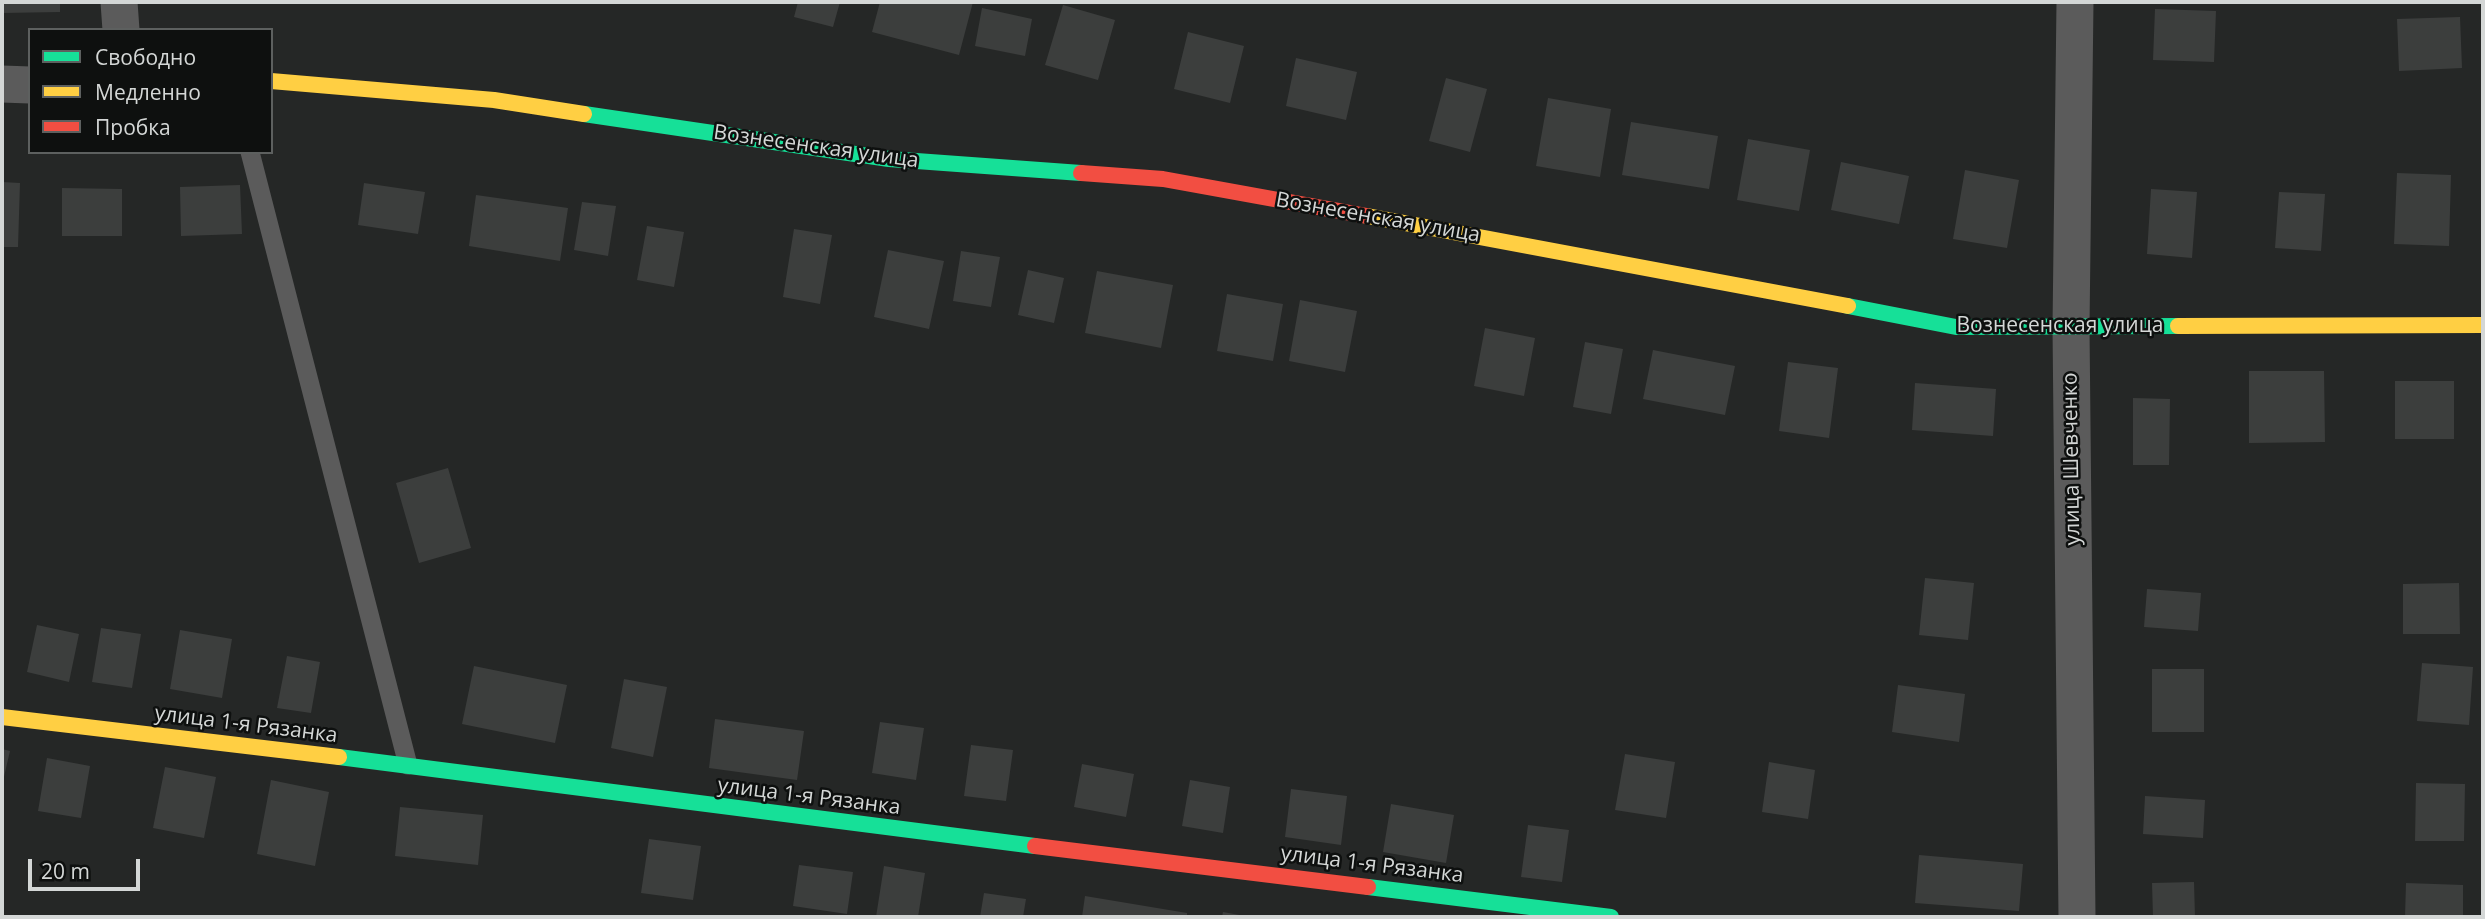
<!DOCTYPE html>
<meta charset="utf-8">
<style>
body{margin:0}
#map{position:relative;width:2485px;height:919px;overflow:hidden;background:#252726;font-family:"Open Sans",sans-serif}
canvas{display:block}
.frame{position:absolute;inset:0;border:4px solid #d4d7d6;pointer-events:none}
.legend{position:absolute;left:28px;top:28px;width:245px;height:126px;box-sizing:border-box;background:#0e100f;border:2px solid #5d605f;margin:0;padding:9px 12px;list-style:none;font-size:21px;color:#d4d7d6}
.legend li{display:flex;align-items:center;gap:14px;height:35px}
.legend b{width:35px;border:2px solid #5d605f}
.scale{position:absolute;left:28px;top:859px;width:112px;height:32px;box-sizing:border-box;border:4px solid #d4d7d6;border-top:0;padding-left:9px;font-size:21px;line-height:24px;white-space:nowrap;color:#d4d7d6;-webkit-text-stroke:5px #0e100f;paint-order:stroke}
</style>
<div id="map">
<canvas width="2485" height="919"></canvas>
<div class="frame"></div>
<ul class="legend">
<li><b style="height:9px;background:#16e098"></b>Свободно</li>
<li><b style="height:9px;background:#ffcf43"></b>Медленно</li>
<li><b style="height:9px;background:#f24e42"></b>Пробка</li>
</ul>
<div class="scale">20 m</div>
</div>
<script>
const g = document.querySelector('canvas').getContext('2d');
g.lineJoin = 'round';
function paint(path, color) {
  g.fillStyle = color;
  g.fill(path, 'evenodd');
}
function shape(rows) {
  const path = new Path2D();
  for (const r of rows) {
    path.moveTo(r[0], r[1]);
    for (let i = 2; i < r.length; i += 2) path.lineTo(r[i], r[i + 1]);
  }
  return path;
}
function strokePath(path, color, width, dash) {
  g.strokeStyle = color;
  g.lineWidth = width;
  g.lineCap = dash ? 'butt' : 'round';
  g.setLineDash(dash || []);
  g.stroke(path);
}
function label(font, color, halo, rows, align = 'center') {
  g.font = font + ' "Open Sans",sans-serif';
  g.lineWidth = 5;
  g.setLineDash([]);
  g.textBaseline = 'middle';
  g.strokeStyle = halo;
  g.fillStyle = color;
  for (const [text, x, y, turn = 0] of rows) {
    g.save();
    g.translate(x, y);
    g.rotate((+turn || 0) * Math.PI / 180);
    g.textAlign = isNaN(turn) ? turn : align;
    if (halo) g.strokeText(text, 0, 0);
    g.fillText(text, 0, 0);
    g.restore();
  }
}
paint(shape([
 [2,2,60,2,60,12,2,13],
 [798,2,840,2,833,27,794,17],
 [880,2,973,2,959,55,872,32],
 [1063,5,1115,20,1098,80,1045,65],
 [982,8,1032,19,1025,56,975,46],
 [2155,9,2216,11,2214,62,2153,60],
 [2460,17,2462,68,2399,71,2397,19],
 [1188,32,1244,46,1230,103,1174,89],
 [1296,58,1357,72,1346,120,1286,106],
 [1446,78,1487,89,1470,152,1429,141],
 [1548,98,1611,109,1600,177,1536,166],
 [1631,122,1718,136,1709,189,1622,175],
 [1748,139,1810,150,1799,211,1737,200],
 [1841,162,1909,176,1899,224,1831,210],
 [1965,170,2019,180,2007,248,1953,239],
 [2397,173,2451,175,2449,246,2394,244],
 [2,182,20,183,18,247,2,247],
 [364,183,425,192,418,234,358,225],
 [240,185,242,234,181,236,180,187],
 [62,188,122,189,122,236,62,236],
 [2151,189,2197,192,2192,258,2147,254],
 [2279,192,2325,194,2321,251,2275,248],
 [476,195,568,208,560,261,469,246],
 [582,202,616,206,608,256,574,250],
 [647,226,684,232,674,287,637,280],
 [794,229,832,235,820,304,783,297],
 [888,250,944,261,929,329,874,317],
 [961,251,1000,257,991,307,953,301],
 [1028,270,1064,278,1054,323,1018,315],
 [1097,271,1173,285,1161,348,1085,333],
 [1227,294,1283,304,1273,361,1217,351],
 [1300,300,1357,311,1345,372,1289,361],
 [1485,328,1535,338,1524,396,1474,386],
 [1585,342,1623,349,1611,414,1573,407],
 [1653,350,1735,366,1725,415,1643,399],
 [1788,362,1838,368,1829,438,1779,431],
 [2249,371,2324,371,2325,442,2249,443],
 [2395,381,2454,381,2454,439,2395,439],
 [1915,383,1996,389,1993,436,1912,430],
 [2133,398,2170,399,2169,465,2133,465],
 [448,468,471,548,419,563,396,483],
 [1925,578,1974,583,1968,640,1919,635],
 [2459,583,2460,634,2403,634,2403,584],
 [2147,589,2201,593,2198,631,2144,627],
 [37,625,79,634,69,682,27,672],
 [101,628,141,634,132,688,92,682],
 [180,630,232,639,222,698,170,689],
 [287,656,320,662,311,713,277,708],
 [2422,663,2473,667,2469,725,2417,721],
 [474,666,567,685,555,743,462,724],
 [2152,669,2204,669,2204,732,2152,732],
 [624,679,667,687,653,757,611,748],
 [1898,685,1965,694,1959,742,1892,732],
 [715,719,804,731,797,780,709,768],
 [880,722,924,728,916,780,872,773],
 [971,745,1013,750,1006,801,964,796],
 [2,749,10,751,3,781,2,781],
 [1625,754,1675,762,1666,818,1615,810],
 [47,758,90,766,81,818,38,811],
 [1769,762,1815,770,1808,819,1762,812],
 [1082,764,1134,774,1126,817,1074,807],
 [165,767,216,777,204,838,153,828],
 [271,780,329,792,315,866,257,854],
 [1190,780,1230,787,1223,833,1182,826],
 [2416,783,2465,784,2464,841,2415,841],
 [1291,789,1347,796,1341,845,1285,837],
 [2145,796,2205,800,2203,838,2143,834],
 [1391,804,1454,815,1446,863,1383,852],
 [400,807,483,815,478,865,395,856],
 [1528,825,1569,830,1562,882,1521,877],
 [649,839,701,846,693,900,641,893],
 [1919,855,2023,864,2019,911,1915,903],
 [799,865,853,872,847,914,793,906],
 [884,866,925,873,918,917,876,917],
 [2194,882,2195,917,2153,917,2152,883],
 [2406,883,2463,885,2463,917,2405,917],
 [984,893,1026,899,1023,917,980,917],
 [1085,896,1187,913,1187,917,1082,917],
 [1223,912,1245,916,1245,917,1222,917]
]), '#3c3e3d');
strokePath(shape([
 [250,152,408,765]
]), '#5b5b5b', 19);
strokePath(shape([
 [119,2,121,30],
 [2075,2,2071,327,2077,917],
 [2,84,30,85]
]), '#5b5b5b', 37);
strokePath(shape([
 [584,114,889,159,1081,173],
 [1848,306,1956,327,2178,326],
 [339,757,1035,846],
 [1368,887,1611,917]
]), '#16e098', 16);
strokePath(shape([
 [271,81,494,100,584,114],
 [1367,216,1848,306],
 [2178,326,2483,325],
 [2,717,339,757]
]), '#ffcf43', 16);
strokePath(shape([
 [1081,173,1163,179,1367,216],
 [1035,846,1368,887]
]), '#f24e42', 16);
label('21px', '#d4d7d6', '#0e100f', [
 ["Вознесенская улица",816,147,8],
 ["Вознесенская улица",1378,218,10],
 ["Вознесенская улица",2060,326],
 ["улица Шевченко",2072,459,-91],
 ["улица 1-я Рязанка",246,725,7],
 ["улица 1-я Рязанка",809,797,7],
 ["улица 1-я Рязанка",1372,865,7]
]);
</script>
